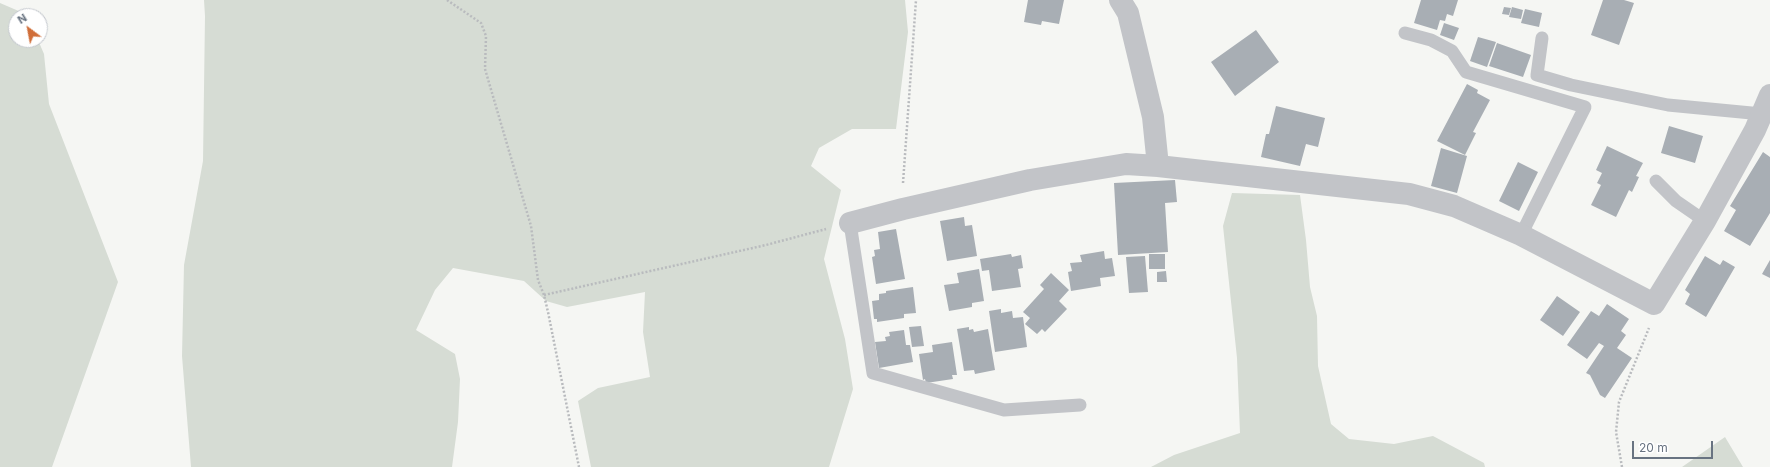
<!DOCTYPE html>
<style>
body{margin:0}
#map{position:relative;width:1770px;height:467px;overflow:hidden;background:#f5f6f3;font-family:Inter,sans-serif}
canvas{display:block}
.north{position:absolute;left:8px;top:8px;width:40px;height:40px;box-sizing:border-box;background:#fff;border:1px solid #c3c7cd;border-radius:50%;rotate:328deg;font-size:11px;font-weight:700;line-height:16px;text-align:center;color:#687381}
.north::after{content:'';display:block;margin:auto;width:14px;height:18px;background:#d06e39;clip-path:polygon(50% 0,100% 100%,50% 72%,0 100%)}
.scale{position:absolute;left:1632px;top:441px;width:81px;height:18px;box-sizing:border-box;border:2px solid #687381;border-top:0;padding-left:5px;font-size:12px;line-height:14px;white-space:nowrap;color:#687381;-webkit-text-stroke:3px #fff;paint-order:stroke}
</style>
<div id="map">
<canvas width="1770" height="467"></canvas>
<div class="north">N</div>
<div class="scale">20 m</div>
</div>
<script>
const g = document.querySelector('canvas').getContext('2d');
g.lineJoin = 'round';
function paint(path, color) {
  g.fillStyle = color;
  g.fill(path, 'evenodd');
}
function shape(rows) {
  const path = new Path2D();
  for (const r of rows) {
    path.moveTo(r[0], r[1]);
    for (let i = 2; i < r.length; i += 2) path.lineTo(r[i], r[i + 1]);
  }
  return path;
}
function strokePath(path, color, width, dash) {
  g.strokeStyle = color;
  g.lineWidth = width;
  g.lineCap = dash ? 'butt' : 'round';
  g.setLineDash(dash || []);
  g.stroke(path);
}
paint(shape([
 [204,0,905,0,908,32,896,129,852,129,819,148,811,166,841,190,824,259,845,339,853,389,829,467,591,467,578,401,598,388,650,377,643,332,645,292,567,307,546,301,524,281,453,268,435,290,416,330,455,354,460,379,458,422,452,467,191,467,182,356,184,265,203,161,205,16],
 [0,3,28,15,16,16,16,40,38,40,44,54,49,104,118,282,52,467,0,467],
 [1232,193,1300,195,1306,240,1310,287,1317,316,1318,366,1331,424,1349,439,1394,444,1433,436,1484,463,1485,467,1151,467,1174,455,1240,433,1237,358,1223,226],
 [1725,437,1743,467,1682,467]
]), '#d6dcd4');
paint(shape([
 [1028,0,1064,0,1059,24,1042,21,1041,25,1024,22],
 [1421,0,1458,0,1453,16,1447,14,1445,21,1440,20,1437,30,1414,23],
 [1603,0,1624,0,1634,3,1619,45,1591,35],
 [1504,7,1511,8,1509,15,1502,14],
 [1512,7,1523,10,1521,19,1509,17],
 [1525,9,1542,13,1539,27,1521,23],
 [1444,23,1459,28,1454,40,1440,35],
 [1256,30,1279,62,1235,96,1211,62],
 [1478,37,1496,42,1487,67,1470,61],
 [1497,43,1531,55,1523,77,1489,66],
 [1467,84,1478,90,1477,93,1490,100,1473,132,1476,133,1465,155,1437,141],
 [1276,106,1325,118,1318,147,1306,144,1300,166,1261,157,1266,134,1269,134],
 [1669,126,1703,136,1695,163,1661,153],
 [1607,146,1643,163,1636,176,1639,177,1632,192,1629,190,1616,217,1591,205,1601,185,1597,183,1602,173,1596,170],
 [1441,148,1467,156,1457,193,1431,186],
 [1763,152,1770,157,1770,213,1750,246,1724,231,1736,210,1730,206],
 [1518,162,1538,172,1519,211,1499,201],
 [1175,180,1177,202,1165,203,1168,252,1118,255,1114,183],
 [964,217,965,226,972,225,977,256,947,261,940,221],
 [896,229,905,279,876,284,872,257,875,256,874,250,880,249,878,232],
 [1104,251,1105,259,1112,258,1115,276,1100,278,1101,286,1071,291,1068,272,1072,271,1070,263,1082,262,1080,255],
 [1011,254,1012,257,1021,255,1023,268,1018,269,1021,287,992,291,989,270,982,271,980,259],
 [1149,254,1165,254,1165,269,1149,269],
 [1145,256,1148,292,1129,293,1126,257],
 [1705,256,1720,265,1723,260,1735,267,1706,317,1685,304,1690,294,1685,290],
 [1770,260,1770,278,1762,274],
 [979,269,984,301,972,303,972,307,949,311,944,285,959,283,957,273],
 [1166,271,1167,282,1157,282,1157,272],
 [1051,273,1069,290,1059,301,1067,309,1045,332,1042,329,1037,334,1025,324,1030,318,1023,312,1044,289,1040,285],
 [913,287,916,313,904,314,904,318,877,322,877,319,874,319,872,301,879,300,879,294,886,293,886,291],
 [1557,296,1580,312,1563,336,1540,320],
 [1607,304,1629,319,1621,331,1626,335,1617,348,1632,358,1605,398,1600,395,1590,375,1586,373,1604,346,1599,343,1587,359,1567,345,1591,311,1599,316],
 [1001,309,1001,313,1012,311,1013,318,1023,317,1027,347,995,352,989,311],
 [921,326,924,346,912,347,909,327],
 [969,327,969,330,973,329,974,332,988,329,995,370,975,374,974,370,964,371,957,329],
 [904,330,906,345,910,345,913,362,879,368,875,342,886,341,885,337,890,336,889,332],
 [952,342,957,375,952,375,953,379,926,383,925,379,923,380,919,354,933,352,932,345]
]), '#a8aeb4');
strokePath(shape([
 [447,0,481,23,486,36,485,69,531,226,538,280,544,295,548,312,579,467],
 [903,183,916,0],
 [544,295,766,245,826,229],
 [1622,467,1616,432,1619,402,1649,328]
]), '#b9bbbe', 2.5, [2, 2]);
strokePath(shape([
 [1405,33,1431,40,1452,51,1466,72,1585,107,1521,235],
 [1542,38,1537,75,1571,85,1668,105,1762,114],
 [1656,181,1676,201,1705,221],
 [850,223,873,373,1004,410,1080,405]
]), '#c2c4c8', 13);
strokePath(shape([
 [1120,0,1128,13,1153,117,1158,166],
 [850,223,903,209,1030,180,1126,164,1158,166,1409,194,1454,206,1521,235,1654,304,1705,221,1755,130,1770,95]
]), '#c2c4c8', 22);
</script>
